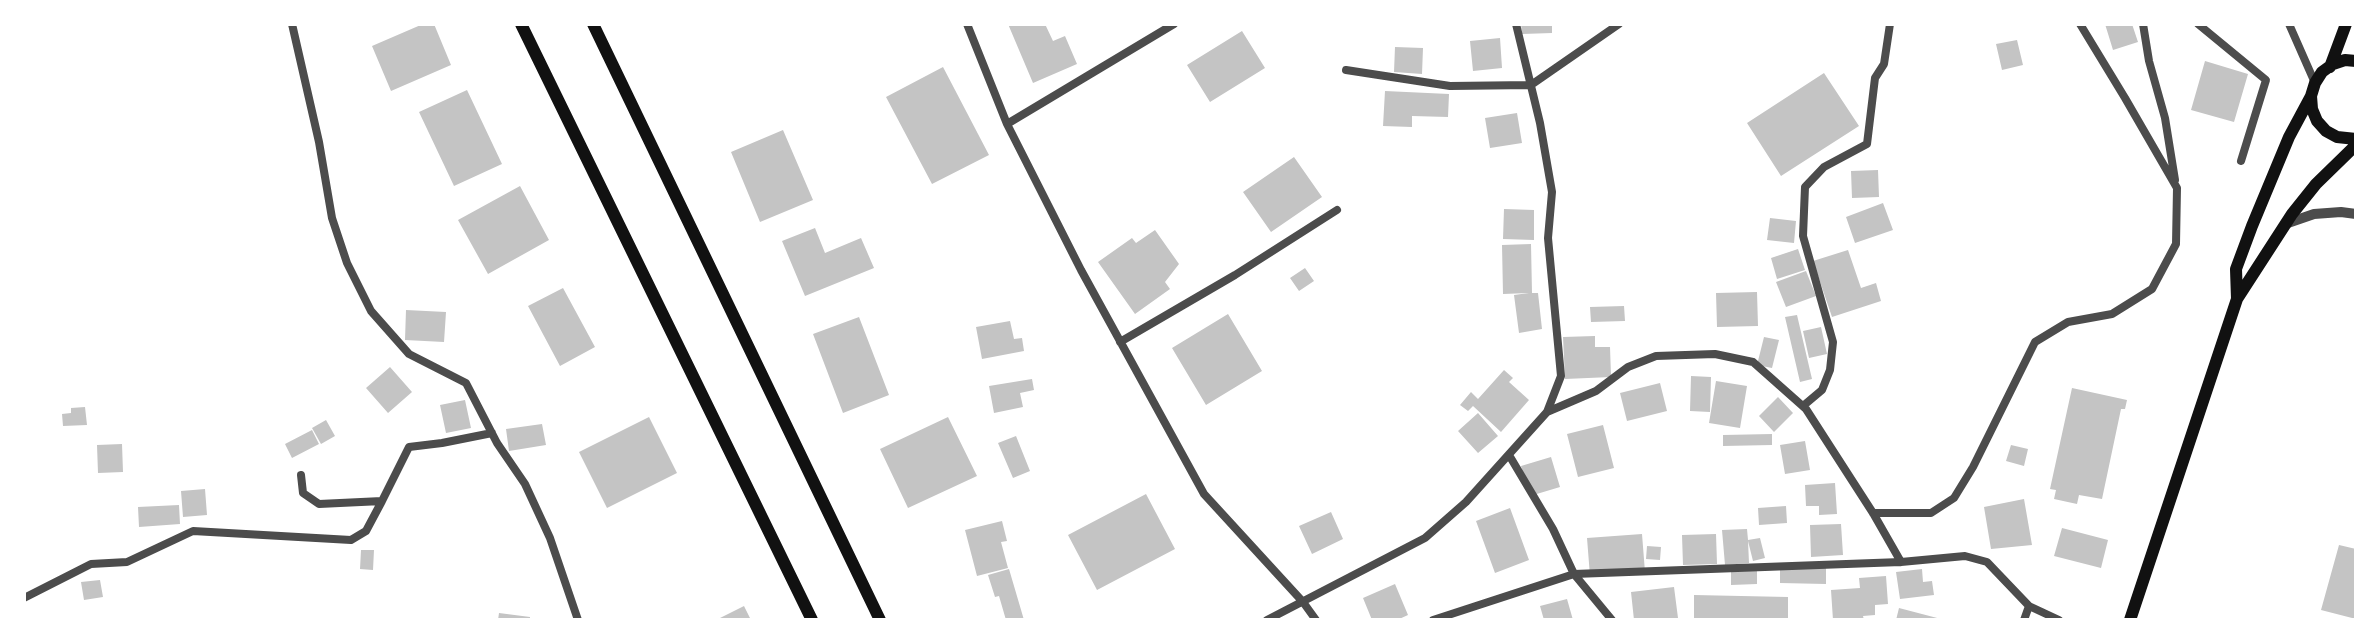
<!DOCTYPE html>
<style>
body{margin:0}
#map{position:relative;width:2380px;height:644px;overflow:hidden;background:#fff;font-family:Lora,serif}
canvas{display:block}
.frame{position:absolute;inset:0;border:26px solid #fff;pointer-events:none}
</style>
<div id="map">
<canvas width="2380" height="644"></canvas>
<div class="frame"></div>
</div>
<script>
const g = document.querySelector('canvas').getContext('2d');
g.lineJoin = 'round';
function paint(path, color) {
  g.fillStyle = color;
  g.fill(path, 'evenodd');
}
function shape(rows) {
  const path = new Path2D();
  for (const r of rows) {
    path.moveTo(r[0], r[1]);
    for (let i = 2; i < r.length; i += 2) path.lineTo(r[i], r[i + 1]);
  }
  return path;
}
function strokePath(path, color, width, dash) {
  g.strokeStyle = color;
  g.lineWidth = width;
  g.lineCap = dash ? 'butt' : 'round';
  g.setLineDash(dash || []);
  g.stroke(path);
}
paint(shape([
 [423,24,434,24,451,65,391,91,372,46],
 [1008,24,1045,24,1053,41,1065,36,1077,64,1033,83],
 [1521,24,1552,24,1552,33,1522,34],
 [2105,24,2132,24,2138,42,2113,50],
 [1242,31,1265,68,1210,102,1187,65],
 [1500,38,1502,68,1473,71,1470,41],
 [2017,40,2023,65,2002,70,1996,44],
 [1395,47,1423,48,1422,74,1394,72],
 [2205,61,2248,74,2234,122,2191,110],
 [943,67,989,155,932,184,886,97],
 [1824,73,1859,126,1781,176,1747,123],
 [467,90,502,164,454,186,419,112],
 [1385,91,1449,94,1448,117,1412,116,1412,127,1383,126],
 [1517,113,1522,143,1490,148,1485,118],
 [783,130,813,200,760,222,731,152],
 [1294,157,1322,197,1271,232,1243,192],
 [1878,170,1879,197,1852,198,1851,171],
 [520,186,549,240,488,274,458,220],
 [1883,203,1893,230,1855,243,1846,217],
 [1504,209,1534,210,1534,240,1503,239],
 [1770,218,1796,221,1794,243,1767,240],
 [815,228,825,253,861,238,874,268,805,296,782,241],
 [1155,230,1179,264,1165,282,1170,289,1135,314,1098,262,1132,238,1136,243],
 [1531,244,1532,293,1538,293,1542,329,1519,333,1514,295,1529,293,1503,294,1502,245],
 [1798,249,1805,270,1777,279,1771,258],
 [1848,250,1861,288,1876,283,1881,301,1832,317,1813,261],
 [1305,268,1314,281,1299,291,1290,278],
 [1806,271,1816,296,1786,307,1776,282],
 [563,288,595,347,560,366,528,306],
 [1757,292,1758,326,1717,327,1716,293],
 [1624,306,1625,321,1591,322,1590,307],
 [406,310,446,312,444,342,405,340],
 [1228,314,1262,371,1206,405,1172,348],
 [1797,315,1812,379,1800,382,1785,317],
 [859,317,889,395,843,413,813,334],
 [1010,321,1014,339,1022,338,1024,351,982,359,976,327],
 [1821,327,1827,354,1809,358,1803,331],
 [1595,336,1595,347,1610,347,1611,377,1565,379,1563,337],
 [1764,337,1779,340,1772,368,1757,365],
 [390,367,412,392,388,413,366,388],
 [1504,370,1513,378,1509,382,1529,400,1501,432,1473,406,1468,411,1460,405,1471,392,1478,399],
 [1691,376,1711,377,1710,412,1690,411],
 [1032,379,1034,390,1020,393,1023,407,994,413,989,386],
 [1716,381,1747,386,1740,428,1709,423],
 [1660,383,1667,411,1627,421,1620,393],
 [2072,388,2127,400,2125,409,2121,409,2102,499,2079,495,2077,504,2054,499,2056,490,2050,489],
 [1778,397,1793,413,1774,432,1759,416],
 [465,400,471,428,446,433,440,405],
 [85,407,87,425,63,426,62,414,71,413,71,408],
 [1478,413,1498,436,1478,453,1458,431],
 [649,417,677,473,607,508,579,452],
 [948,417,977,476,908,508,880,449],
 [326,420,335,436,321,444,312,428],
 [542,424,546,445,509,451,506,429],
 [1603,425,1614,468,1578,477,1567,434],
 [312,430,319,444,292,458,285,444],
 [1772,434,1772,445,1723,446,1723,435],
 [1016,436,1030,471,1013,478,998,443],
 [1805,441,1810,470,1785,474,1780,445],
 [122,444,123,472,98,473,97,445],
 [2011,445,2028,449,2024,466,2006,461],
 [1551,457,1560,487,1530,496,1521,466],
 [1835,483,1837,514,1819,515,1819,506,1806,506,1805,485],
 [205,489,207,515,183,517,181,491],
 [1146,494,1175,549,1097,590,1068,535],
 [2024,499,2032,545,1991,549,1984,507],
 [179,505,180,524,139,527,138,507],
 [1786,506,1787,523,1759,525,1758,508],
 [1510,508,1529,560,1495,573,1476,521],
 [1331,512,1343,539,1312,554,1299,526],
 [1002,521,1007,541,1001,542,1008,568,977,576,965,530],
 [1841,524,1843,555,1811,557,1810,525],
 [2062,528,2108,540,2101,568,2054,556],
 [1747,529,1748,540,1760,538,1765,558,1753,561,1748,541,1749,563,1725,565,1722,530],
 [1642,534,1645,572,1590,576,1587,538],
 [1716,534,1717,564,1683,565,1682,535],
 [2339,545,2356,549,2356,619,2321,610],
 [1647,546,1661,547,1660,560,1646,559],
 [361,550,374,550,373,570,360,569],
 [1780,566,1826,568,1826,584,1780,583],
 [1757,568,1757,584,1731,585,1731,569],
 [1009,569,1024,620,1006,620,999,596,995,597,988,575],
 [1922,569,1923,582,1932,581,1934,595,1900,599,1896,572],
 [1886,576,1888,604,1875,605,1875,615,1863,616,1864,620,1833,620,1831,590,1860,588,1859,578],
 [100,580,103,597,84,600,81,582],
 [1395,584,1408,615,1397,620,1372,620,1363,598],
 [1674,587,1678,618,1634,620,1631,592],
 [1694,595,1788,597,1788,620,1694,620],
 [1567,599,1573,620,1544,620,1540,606],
 [744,606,751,620,716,620],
 [1899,608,1941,619,1941,620,1896,620],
 [499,613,530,617,530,620,498,620]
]), '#c4c4c4');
strokePath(shape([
 [292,24,319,142,332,218,347,263,371,311,409,354,466,383,497,443,525,484,550,538,578,620],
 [967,24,1007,124,1081,270,1204,494,1303,602,1316,620],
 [2143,24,2149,61,2165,118,2175,180],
 [2198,24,2266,80,2241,161],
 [2289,24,2315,83],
 [1346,70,1450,86,1531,85,1619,24],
 [1007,124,1174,24],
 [1120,342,1235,275,1337,210],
 [1803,406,1822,390,1830,370,1833,342,1803,236,1805,187,1824,167,1867,144,1875,78,1884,64,1890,24],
 [1547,412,1596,391,1628,367,1656,356,1715,354,1753,362,1806,409,1873,513,1901,562],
 [1509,455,1553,529,1574,574,1612,620],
 [301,475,303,493,319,504,382,501,409,447,442,443,492,433],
 [1873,513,1931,513,1954,498,1973,467,2035,342,2068,322,2112,314,2152,289,2176,244,2177,188,2125,98,2080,24],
 [24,598,91,564,127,562,193,531,351,540,366,531,382,501],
 [1267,620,1425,538,1466,502,1547,412,1561,376,1548,238,1552,192,1540,123,1516,24],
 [1433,620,1574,574,1901,562,1965,556,1987,562,2029,606,2059,620],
 [2024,620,2029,606]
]), '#4c4c4c', 8);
strokePath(shape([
 [2285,224,2314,214,2341,212,2356,214]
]), '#4c4c4c', 10);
strokePath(shape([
 [521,24,812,620],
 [593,24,880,620],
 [2356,61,2345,60,2333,64,2322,72,2315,83,2311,96,2312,109,2317,121,2326,131,2337,137,2356,139],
 [2330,67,2346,24],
 [2311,96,2289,137,2252,226,2236,269,2237,299,2292,214,2316,184,2356,145],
 [2130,620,2237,299]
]), '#111', 12);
</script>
